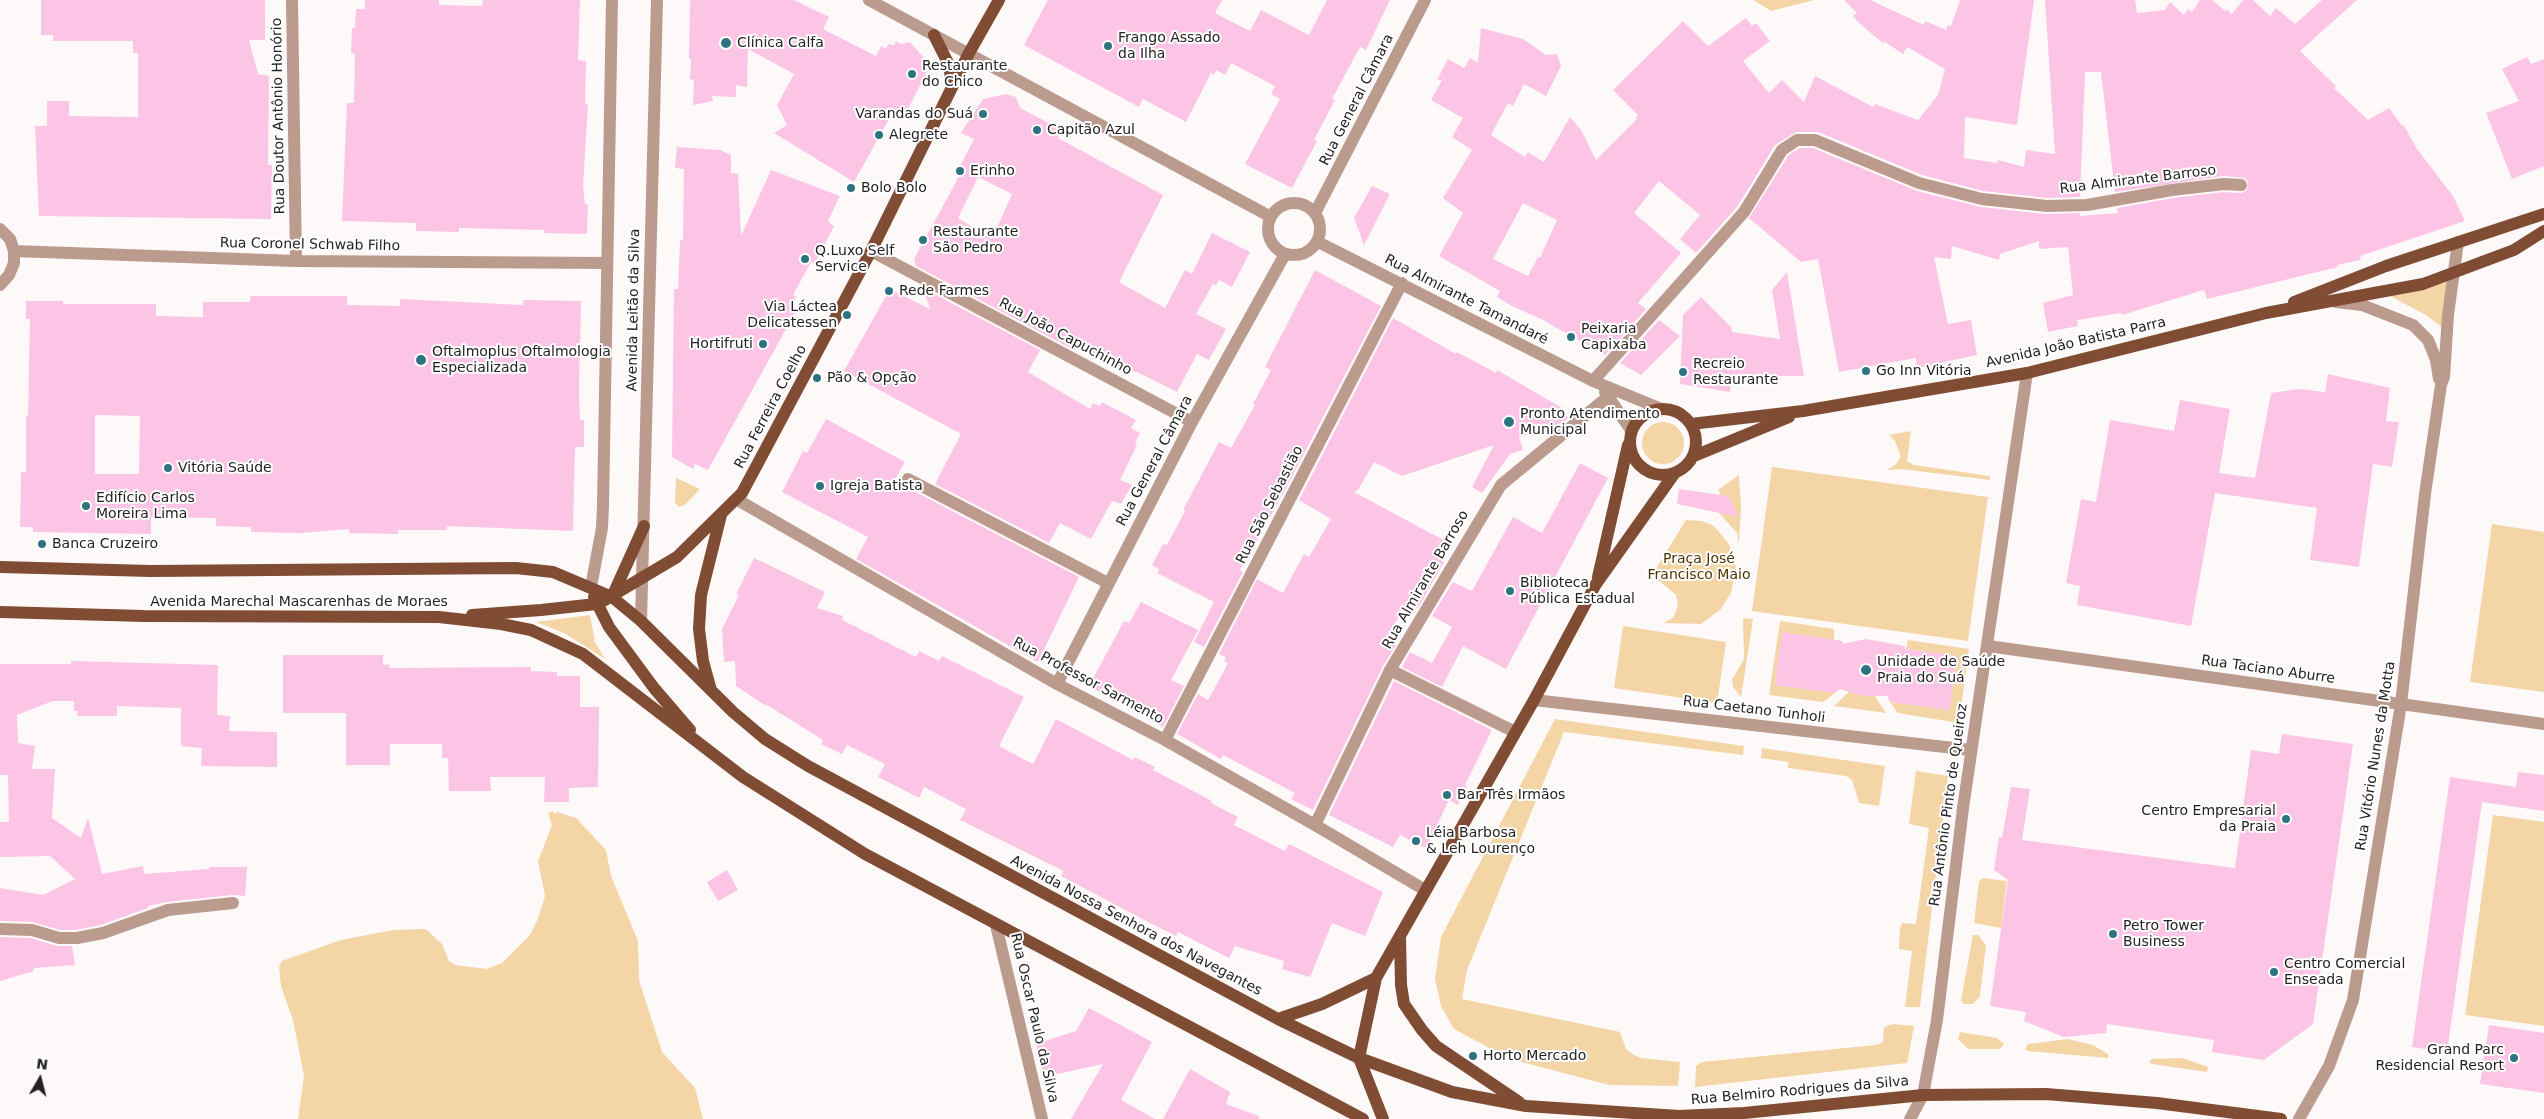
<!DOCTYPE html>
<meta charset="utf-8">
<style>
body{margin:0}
#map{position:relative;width:2544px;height:1119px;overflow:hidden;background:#fef9f9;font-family:"DejaVu Sans",sans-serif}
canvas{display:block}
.north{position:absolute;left:15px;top:1054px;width:50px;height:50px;-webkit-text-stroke:4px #fff;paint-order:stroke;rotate:8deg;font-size:14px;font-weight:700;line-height:20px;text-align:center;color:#252222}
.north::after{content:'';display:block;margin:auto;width:18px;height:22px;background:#252222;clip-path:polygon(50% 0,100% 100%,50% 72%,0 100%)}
</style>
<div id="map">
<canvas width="2544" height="1119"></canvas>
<div class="north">N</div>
</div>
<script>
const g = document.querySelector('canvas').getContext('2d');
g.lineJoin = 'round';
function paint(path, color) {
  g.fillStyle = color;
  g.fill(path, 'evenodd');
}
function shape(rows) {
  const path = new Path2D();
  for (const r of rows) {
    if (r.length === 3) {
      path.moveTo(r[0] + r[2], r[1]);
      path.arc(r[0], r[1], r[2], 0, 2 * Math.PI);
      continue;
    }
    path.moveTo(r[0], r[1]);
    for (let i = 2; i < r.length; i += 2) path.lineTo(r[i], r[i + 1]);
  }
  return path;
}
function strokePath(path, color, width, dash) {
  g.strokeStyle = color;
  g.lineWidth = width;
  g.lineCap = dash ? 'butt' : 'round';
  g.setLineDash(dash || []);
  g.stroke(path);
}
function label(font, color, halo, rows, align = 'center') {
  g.font = font + ' "DejaVu Sans",sans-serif';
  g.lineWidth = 4;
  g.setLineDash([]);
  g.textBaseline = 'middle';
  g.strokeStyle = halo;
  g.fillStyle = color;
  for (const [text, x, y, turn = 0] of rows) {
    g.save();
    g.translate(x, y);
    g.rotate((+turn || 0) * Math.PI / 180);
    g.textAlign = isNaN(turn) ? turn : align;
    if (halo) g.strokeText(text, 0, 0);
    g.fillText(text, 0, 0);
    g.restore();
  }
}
paint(shape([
 [1753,0,1814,0,1771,11],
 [2447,279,2443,328,2426,315,2390,296],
 [1663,443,21],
 [1911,431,1907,461,1914,465,1990,476,1990,480,1901,469,1887,470,1896,464,1901,457,1895,441,1889,435],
 [1772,467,1988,497,1968,641,1752,611],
 [1739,475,1741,506,1739,544,1737,533,1719,513,1716,497,1721,494,1718,490],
 [676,478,700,489,686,504,679,507,675,503],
 [1686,520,1702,521,1714,526,1729,544,1736,568,1731,593,1721,609,1701,624,1663,623,1673,618,1678,606,1676,595,1652,575],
 [2492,524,2544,532,2544,692,2470,682],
 [590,615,595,642,605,659,564,633,536,622],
 [1743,618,1753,619,1741,697,1733,687,1732,680,1744,659],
 [1780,621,1834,629,1834,640,1775,685,1835,693,1823,702,1769,695],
 [1623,626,1726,642,1717,703,1614,688],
 [1908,640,1969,649,1959,723,1898,713,1890,702,1949,710,1957,656,1906,649],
 [1849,692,1875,696,1886,713,1834,706],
 [1555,719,1744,746,1743,755,1564,732,1467,970,1462,999,1620,1032,1626,1049,1634,1055,1641,1058,1680,1062,1678,1086,1609,1085,1510,1059,1454,1029,1441,1006,1435,979,1441,937],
 [1762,748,1885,766,1879,806,1859,803,1852,780,1846,776,1788,768,1788,762,1761,758],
 [1916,771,1948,776,1920,1007,1905,1007,1912,951,1899,949,1900,928,1902,923,1916,924,1929,828,1909,824],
 [553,811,554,814,557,812,576,818,606,850,611,876,638,941,639,980,662,1052,695,1088,703,1119,298,1119,304,1076,293,1020,281,986,279,967,282,961,341,940,393,930,426,929,442,944,449,961,455,965,487,969,502,963,530,935,538,919,545,896,538,861,552,825,548,813],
 [2493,815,2544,822,2544,1026,2465,1015],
 [1983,878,2007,881,2001,928,1974,923,1979,881],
 [1973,935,1978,935,1986,945,1980,996,1973,1004,1963,1004,1961,1000],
 [1893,1024,1914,1026,1907,1063,1695,1087,1696,1066,1702,1062,1876,1045,1883,1042,1884,1027],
 [1960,1032,1997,1038,2004,1044,2000,1049,1968,1049,1958,1039],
 [2068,1039,2093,1045,2108,1054,2108,1058,2028,1051,2025,1049,2028,1044],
 [2183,1058,2208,1067,2207,1072,2152,1064,2149,1062,2152,1059]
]), '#f4d5a6');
paint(shape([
 [41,0,265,0,265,40,249,40,258,74,269,76,268,165,272,165,271,219,39,216,35,126,47,126,47,101,69,101,69,116,138,117,138,53,133,53,133,41,53,41,53,35,41,35],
 [365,0,439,0,439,5,482,6,483,0,580,0,578,60,586,61,585,103,588,104,583,186,585,204,588,204,587,234,544,233,544,230,459,228,459,232,416,231,416,223,342,221,347,103,354,103,355,54,351,53,352,28,355,28,356,9,365,9],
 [690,0,794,0,829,17,823,29,876,56,881,46,886,49,888,44,894,45,896,41,901,44,910,42,925,59,927,71,904,117,893,112,854,182,774,133,787,125,777,105,794,74,748,49,747,87,736,85,736,97,712,96,713,101,693,105,694,79,690,80,691,59,689,58],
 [1048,0,1222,0,1215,13,1250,31,1261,10,1309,35,1327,0,1390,0,1366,50,1360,47,1332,99,1335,100,1314,140,1317,141,1292,188,1245,164,1280,99,1271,94,1275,86,1231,63,1225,75,1216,70,1214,75,1211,73,1186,122,1143,99,1139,107,1024,45],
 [1844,0,1870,0,1924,25,1925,21,1946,30,1948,25,1951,26,1960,0,2034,0,2017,125,1965,117,1964,158,1997,163,1998,160,2024,167,2026,150,2055,154,2045,0,2135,0,2137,13,2165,10,2170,2,2184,15,2188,9,2192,12,2200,0,2212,0,2225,11,2227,9,2232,14,2243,0,2253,0,2270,16,2276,8,2295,24,2322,0,2357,0,2300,51,2336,86,2334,88,2368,120,2389,108,2402,126,2403,124,2417,149,2453,196,2465,221,2360,256,2361,260,2337,265,2338,267,2207,299,2204,290,2122,315,2121,313,2077,320,2078,326,2048,332,2043,303,2073,295,2068,247,2039,249,2039,241,2000,254,1999,260,1952,246,1951,259,1934,257,1948,324,1971,320,1977,355,1917,368,1916,358,1839,372,1818,259,1801,262,1749,218,1788,156,1799,148,1813,148,1917,191,1981,207,2046,214,2080,213,2080,216,2118,213,2117,208,2173,198,2224,192,2241,193,2247,190,2248,182,2245,178,2224,176,2115,192,2101,72,2085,72,2080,197,2047,198,1983,191,1922,175,1818,132,1796,132,1775,145,1737,207,1696,253,1680,239,1700,215,1659,181,1634,213,1681,253,1638,303,1646,309,1605,355,1541,319,1512,306,1497,297,1500,291,1439,256,1463,213,1443,198,1472,150,1452,137,1463,118,1431,100,1442,80,1437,80,1448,59,1464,68,1470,58,1478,63,1481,28,1523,39,1546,55,1557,54,1561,66,1546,96,1524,84,1513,106,1508,103,1491,135,1525,157,1528,152,1544,162,1570,117,1581,130,1596,160,1637,119,1636,117,1638,115,1613,90,1683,21,1708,46,1746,18,1752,26,1756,23,1770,41,1743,61,1769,93,1782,80,1804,102,1815,76,1873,107,1875,104,1918,120,1938,95,1945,69,1907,47,1903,54,1885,42,1883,43,1860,24,1853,16,1857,13],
 [1523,203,1557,220,1540,258,1538,257,1528,276,1493,259],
 [2527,57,2531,64,2544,59,2544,166,2512,179,2486,113,2519,101,2502,69],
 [1006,94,1016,97,1020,108,1062,130,1058,138,1163,195,1119,282,1165,308,1185,270,1192,274,1212,233,1250,252,1232,287,1219,280,1216,285,1213,284,1196,314,1226,329,1209,360,1197,354,1177,392,1137,372,1125,371,1069,341,1074,350,916,266,914,259,955,184,961,169,959,168,974,139,961,133,983,99],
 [978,177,1012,194,992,239,958,218],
 [677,147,720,150,731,155,731,173,738,174,741,236,771,170,840,196,828,221,834,226,815,263,811,262,793,295,796,297,790,308,796,311,708,470,695,464,693,469,672,457,674,289,678,289,680,240,683,241,684,169,675,168],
 [1372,186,1390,194,1364,245,1354,218],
 [1315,270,1381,306,1284,492,1240,570,1243,572,1204,647,1194,642,1214,602,1157,573,1159,569,1152,565,1163,544,1167,545,1185,511,1183,510,1219,442,1231,448,1255,405,1253,404,1271,370,1265,367],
 [1787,272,1804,376,1779,376,1779,379,1757,378,1757,382,1731,381,1730,392,1680,384,1683,315,1701,297,1731,327,1732,332,1780,339,1772,290],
 [923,288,1040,350,1028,372,1090,409,1093,403,1100,406,1102,402,1136,420,1131,428,1140,433,1135,443,1137,445,1120,480,1132,485,1121,504,1112,501,1091,539,1060,523,1049,543,935,484,961,434,844,371,890,289,930,309],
 [250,296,347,296,347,305,400,306,400,299,523,305,523,300,581,301,579,390,580,420,584,420,584,447,575,447,573,531,447,526,447,530,398,530,398,534,349,533,349,529,301,533,251,532,251,527,216,526,216,518,151,517,151,534,33,532,33,527,20,527,21,472,26,472,26,416,28,416,30,319,26,319,26,301,63,301,63,304,156,304,156,316,203,317,203,302,250,302],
 [95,415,140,416,139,474,95,474],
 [1393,318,1456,354,1457,352,1496,373,1497,370,1562,408,1568,419,1551,428,1519,437,1523,450,1510,454,1482,493,1472,487,1494,445,1402,476,1374,462,1358,490,1354,492,1447,542,1438,559,1444,562,1418,608,1407,602,1386,639,1396,645,1383,666,1313,810,1291,799,1295,793,1223,755,1221,759,1177,734,1198,694,1208,700,1218,682,1228,663,1224,661,1226,657,1219,654,1257,579,1283,593,1304,554,1309,557,1331,519,1299,500],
 [1659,320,1680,336,1641,375,1620,363],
 [2328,374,2390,388,2386,421,2399,422,2392,467,2373,464,2359,567,2310,560,2317,508,2215,493,2191,626,2077,605,2080,586,2066,583,2081,499,2096,502,2110,420,2174,431,2180,400,2230,409,2219,473,2255,478,2271,393,2299,389,2325,392],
 [826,419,905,462,895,480,904,486,1079,577,1038,662,856,559,868,537,782,492,803,451,807,453],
 [1580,463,1608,478,1506,669,1463,646,1442,687,1402,667,1410,652,1432,663,1452,627,1432,616,1453,582,1472,591,1513,517,1542,533],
 [1679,489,1728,496,1739,517,1677,504],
 [754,558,825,592,817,608,843,616,842,620,916,657,919,651,939,661,942,656,1024,697,999,746,1033,764,1056,719,1133,760,1135,757,1155,767,1153,770,1212,801,1211,803,1238,817,1234,825,1285,851,1289,844,1383,892,1365,936,1332,923,1310,977,1282,969,1284,961,1235,946,1229,958,1178,932,1176,936,1150,923,1061,876,1064,871,960,820,966,809,924,787,919,798,878,777,885,764,847,745,842,754,821,744,823,740,767,705,766,706,736,686,735,661,724,662,722,629,739,595,736,594],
 [1141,602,1198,630,1171,680,1184,686,1163,727,1089,686,1124,621,1129,623],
 [1782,632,1843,641,1842,644,1866,639,1905,646,1905,649,1957,656,1949,710,1890,702,1887,696,1862,696,1840,689,1835,693,1775,685],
 [283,655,383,655,383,665,389,664,389,668,531,667,531,671,557,672,557,676,580,676,580,707,599,707,598,787,569,788,569,802,544,802,545,777,490,777,491,791,449,791,448,758,442,758,442,744,390,744,390,765,346,765,346,713,283,713],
 [71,661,218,665,217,715,230,716,229,731,277,732,277,767,201,766,202,748,181,746,181,708,117,706,117,716,77,716,78,711,74,711,74,701,53,701,17,715,18,743,35,746,32,769,55,769,52,818,81,838,88,818,102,874,143,866,144,874,209,869,209,867,247,867,245,896,232,895,167,902,148,906,148,908,101,925,76,930,60,930,32,922,0,921,0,888,43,895,75,879,50,856,0,857,0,822,9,822,8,775,0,775,0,664,71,664],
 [1394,681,1492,730,1465,785,1467,786,1458,805,1449,800,1426,848,1400,835,1393,847,1329,815],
 [2282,734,2353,744,2313,1024,2264,1060,2212,1052,2214,1040,2107,1024,2106,1033,2064,1037,2024,1021,2026,1012,1990,1006,2008,880,1994,870,1999,837,2002,838,2011,787,2030,789,2022,840,2235,868,2251,750,2279,754],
 [2518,772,2544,775,2544,811,2482,802,2447,1052,2412,1047,2450,777,2516,787],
 [727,870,738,890,718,901,707,882],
 [0,937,31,938,57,946,72,946,75,965,34,968,34,971,0,981],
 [1089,1008,1152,1042,1121,1100,1155,1119,1071,1119,1103,1064,1044,1077,1036,1044,1076,1031],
 [2489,1025,2544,1033,2544,1093,2480,1084],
 [1190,1069,1230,1092,1226,1104,1259,1116,1259,1119,1163,1119]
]), '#fcc5e6');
strokePath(shape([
 [292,0,296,261],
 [869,0,1271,217],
 [1294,229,26],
 [1315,213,1425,0],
 [0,229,10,239,14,251,14,263,9,275,0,285],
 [1318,242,1593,381,1659,408],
 [14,251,296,261,606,263],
 [871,251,1192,422],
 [2336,302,2362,305,2413,325,2428,340,2436,360,2439,379],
 [1593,381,1744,212,1782,150,1797,140,1815,140,1919,183,1982,199,2047,206,2087,205,2172,190,2224,184,2241,185],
 [1605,392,1631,430],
 [908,479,1108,583],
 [736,499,1057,684,1165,740,1315,825,1425,890],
 [591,587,602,528,603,505,612,0],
 [641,621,657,0],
 [1988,646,2544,724],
 [1390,670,1515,732],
 [1057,684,1192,422,1285,254],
 [1534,700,1971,750],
 [1165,740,1402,283],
 [1315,825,1390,670,1501,485,1615,391],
 [996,925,1042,1119],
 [0,929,32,930,59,938,77,938,103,933,168,910,233,903],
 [1910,1119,1923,1095,1937,1020,1963,808,2027,373],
 [2299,1119,2329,1066,2353,1000,2401,704,2425,494,2441,385,2444,377,2448,315,2458,242]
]), '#ba9b8d', 12);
strokePath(shape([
 [934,35,949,65,952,85],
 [2294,302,2386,266,2544,214],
 [1663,442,33],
 [1691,424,1803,411,2027,373,2266,313,2423,284,2514,250,2544,231],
 [1694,456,1789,417],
 [0,567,151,571,516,568,553,572,612,597,641,621,733,712,765,739,808,766,1278,1019,1359,1058,1452,1092,1526,1106,1679,1116,1744,1113,1923,1095,2046,1094,2157,1103,2281,1119],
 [1598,577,1628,445],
 [594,597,609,627,654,688,690,730],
 [612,597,644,526],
 [0,612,144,616,439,617,501,624,531,630,583,654,743,777,865,854,1363,1119],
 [472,615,541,610,596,604,603,601,677,557,742,493,871,251,969,53,999,0],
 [711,690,703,661,699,629,701,595,721,515],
 [1400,937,1401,985,1404,1004,1422,1030,1436,1046,1519,1102],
 [1278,1019,1322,1004,1376,978],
 [1359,1058,1376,978,1534,700,1596,584,1674,474],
 [1359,1058,1383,1119]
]), '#804c33', 12);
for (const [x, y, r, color] of [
 [726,43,6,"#2f7383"],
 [1108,46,5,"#2f7383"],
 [912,74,5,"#2f7383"],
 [983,114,5,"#2f7383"],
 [1037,130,5,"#2f7383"],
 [879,135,5,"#2f7383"],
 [960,171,5,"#2f7383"],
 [851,188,5,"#2f7383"],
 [923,240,5,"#2f7383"],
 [805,259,5,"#2f7383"],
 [889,291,5,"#2f7383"],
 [847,315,5,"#2f7383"],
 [1571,337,5,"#2f7383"],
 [763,344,5,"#2f7383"],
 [421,360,6,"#2f7383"],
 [1866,371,5,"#2f7383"],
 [1683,372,5,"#2f7383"],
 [817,378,5,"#2f7383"],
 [1509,422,6,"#2f7383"],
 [168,468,5,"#2f7383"],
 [820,486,5,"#2f7383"],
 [86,506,5,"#2f7383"],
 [42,544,5,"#2f7383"],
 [1510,591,5,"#2f7383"],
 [1866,670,6,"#2f7383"],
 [1447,795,5,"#2f7383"],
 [2286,819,5,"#2f7383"],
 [1416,841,5,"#2f7383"],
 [2113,934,5,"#2f7383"],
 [2274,972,5,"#2f7383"],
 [1473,1056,5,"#2f7383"],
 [2514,1058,5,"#2f7383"]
]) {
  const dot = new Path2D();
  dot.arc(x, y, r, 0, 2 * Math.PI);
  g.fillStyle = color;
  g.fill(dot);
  strokePath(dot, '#fff', 2);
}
label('14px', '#252222', '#fff', [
 ["Frango Assado",1118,38],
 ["da Ilha",1118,54],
 ["Clínica Calfa",737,43],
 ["Restaurante",922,66],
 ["do Chico",922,82],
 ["Varandas do Suá",973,114,"right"],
 ["Capitão Azul",1047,130],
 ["Alegrete",889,135],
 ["Erinho",970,171],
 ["Bolo Bolo",861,188],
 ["Restaurante",933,232],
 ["São Pedro",933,248],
 ["Q.Luxo Self",815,251],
 ["Service",815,267],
 ["Rede Farmes",899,291],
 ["Via Láctea",837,307,"right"],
 ["Delicatessen",837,323,"right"],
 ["Peixaria",1581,329],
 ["Capixaba",1581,345],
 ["Hortifruti",753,344,"right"],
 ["Oftalmoplus Oftalmologia",432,352],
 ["Especializada",432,368],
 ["Recreio",1693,364],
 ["Restaurante",1693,380],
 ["Go Inn Vitória",1876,371],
 ["Pão & Opção",827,378],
 ["Pronto Atendimento",1520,414],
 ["Municipal",1520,430],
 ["Vitória Saúde",178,468],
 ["Igreja Batista",830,486],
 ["Edifício Carlos",96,498],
 ["Moreira Lima",96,514],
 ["Banca Cruzeiro",52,544],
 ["Biblioteca",1520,583],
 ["Pública Estadual",1520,599],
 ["Unidade de Saúde",1877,662],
 ["Praia do Suá",1877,678],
 ["Bar Três Irmãos",1457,795],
 ["Centro Empresarial",2276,811,"right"],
 ["da Praia",2276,827,"right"],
 ["Léia Barbosa",1426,833],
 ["& Leh Lourenço",1426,849],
 ["Petro Tower",2123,926],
 ["Business",2123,942],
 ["Centro Comercial",2284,964],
 ["Enseada",2284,980],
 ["Grand Parc",2504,1050,"right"],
 ["Residencial Resort",2504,1066,"right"],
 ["Horto Mercado",1483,1056]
], 'left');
label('14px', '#252222', '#fff', [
 ["Rua General Câmara",1357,100,-63],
 ["Rua Doutor Antônio Honório",279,116,-91],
 ["Rua Almirante Barroso",2138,180,-7],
 ["Rua Coronel Schwab Filho",310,245,1],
 ["Rua Almirante Tamandaré",1466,300,27],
 ["Avenida Leitão da Silva",634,310,-89],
 ["Rua João Capuchinho",1065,337,28],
 ["Avenida João Batista Parra",2076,343,-13],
 ["Rua Ferreira Coelho",771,407,-62],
 ["Rua General Câmara",1155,461,-62],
 ["Rua São Sebastião",1270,505,-63],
 ["Rua Almirante Barroso",1426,580,-60],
 ["Avenida Marechal Mascarenhas de Moraes",299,602],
 ["Rua Taciano Aburre",2268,670,8],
 ["Rua Professor Sarmento",1088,681,28],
 ["Rua Caetano Tunholi",1754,710,7],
 ["Rua Vitório Nunes da Motta",2376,756,-81],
 ["Rua Antônio Pinto de Queiroz",1949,805,-82],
 ["Avenida Nossa Senhora dos Navegantes",1136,926,28],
 ["Rua Oscar Paulo da Silva",1034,1018,77],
 ["Rua Belmiro Rodrigues da Silva",1800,1091,-5]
]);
label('14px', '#4f3400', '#fff', [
 ["Praça José",1699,559],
 ["Francisco Maio",1699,575]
]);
</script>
